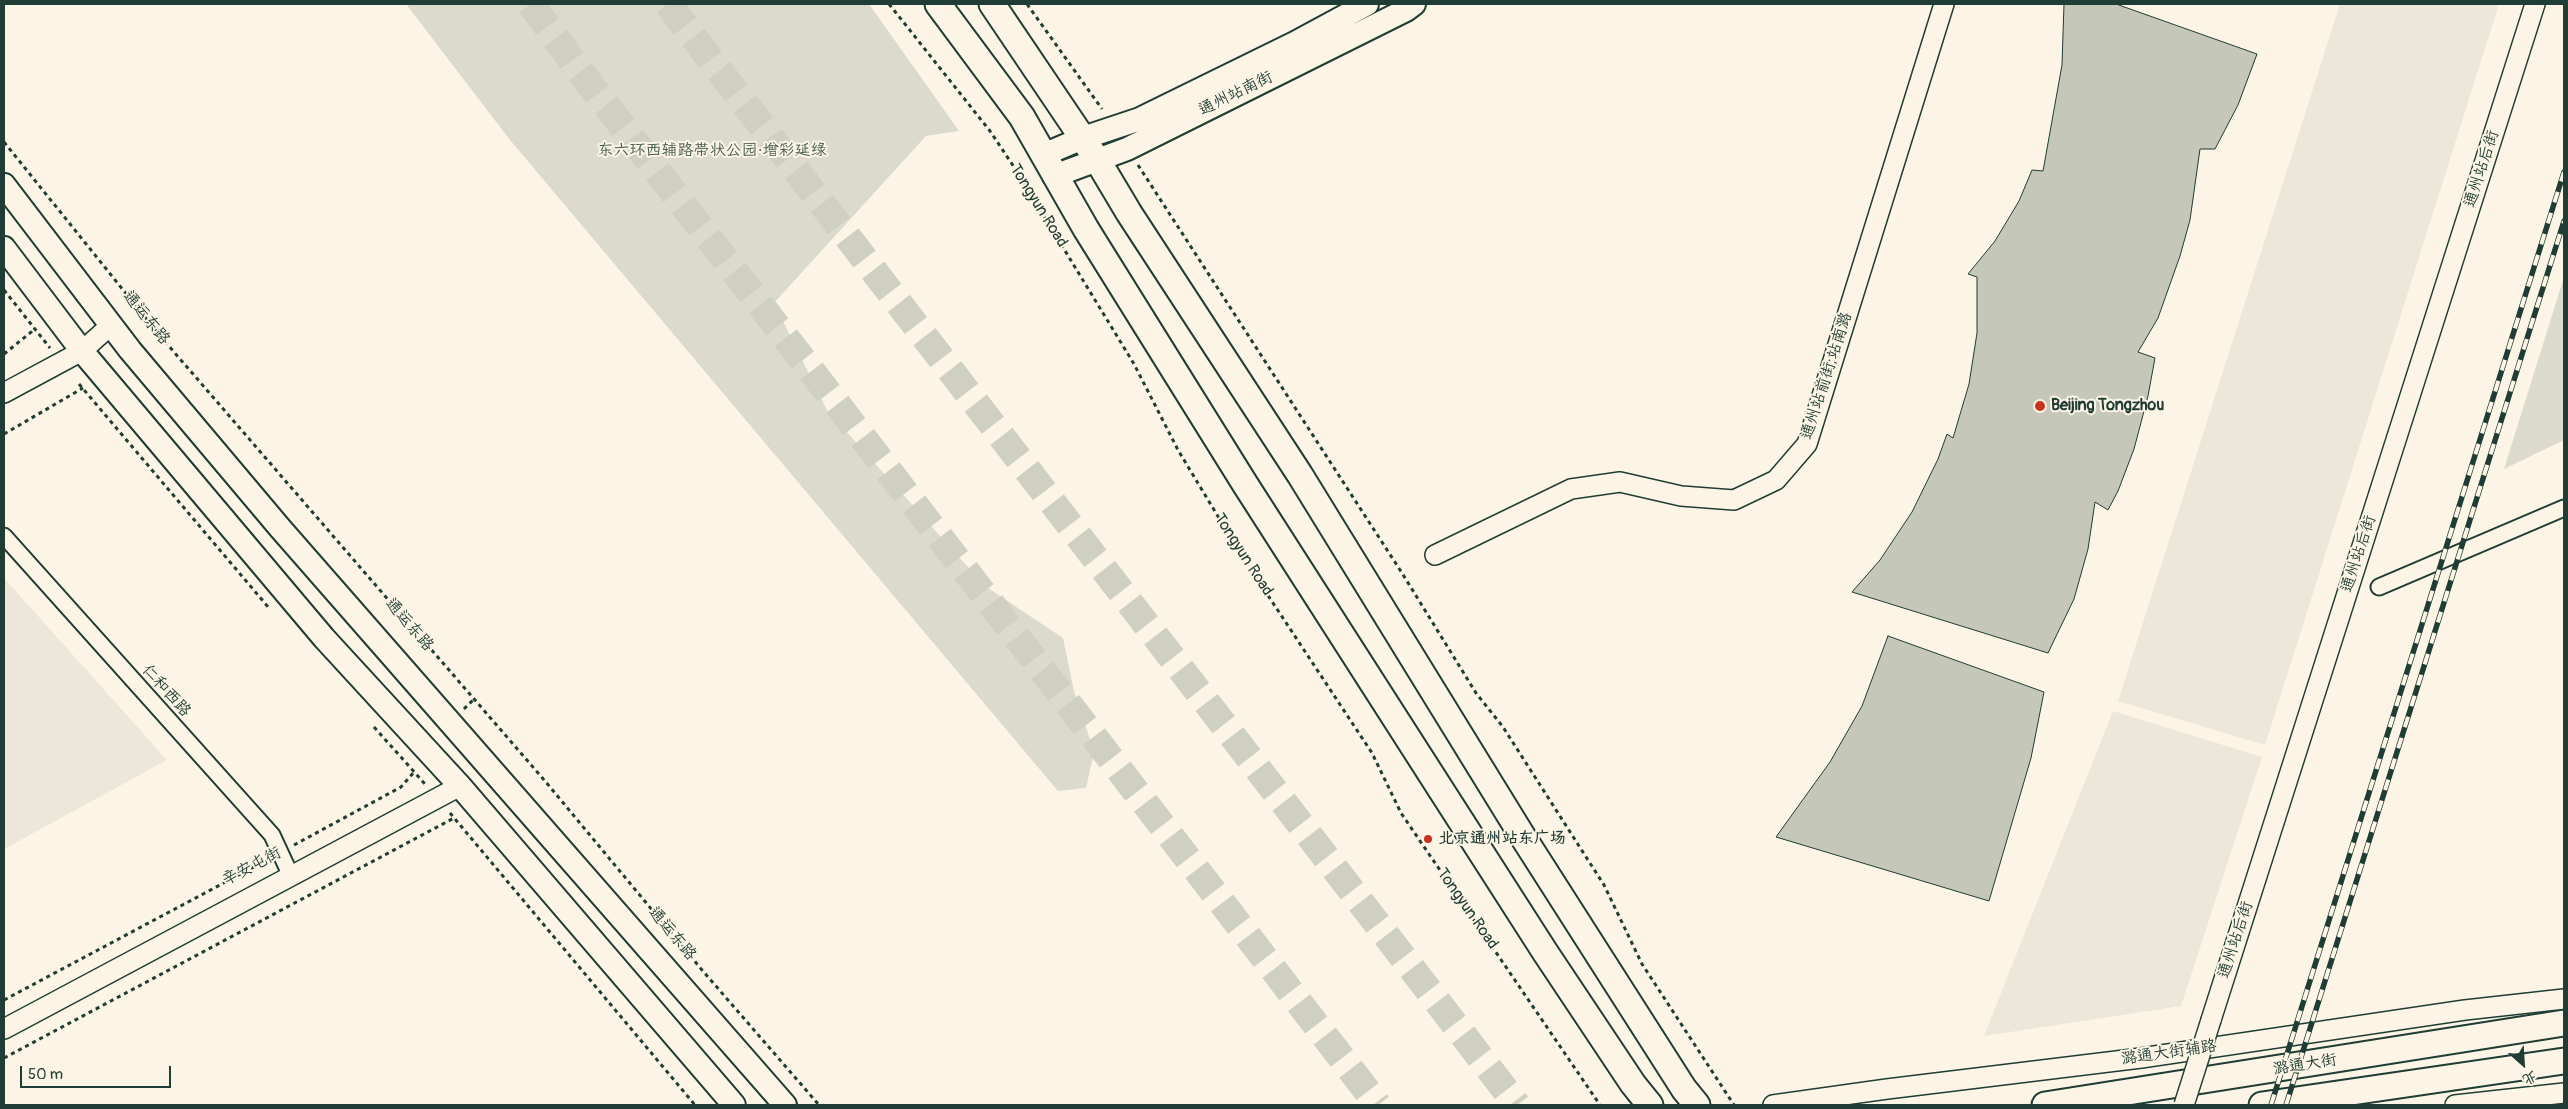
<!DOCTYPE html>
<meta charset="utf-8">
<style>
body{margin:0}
#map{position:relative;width:2568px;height:1109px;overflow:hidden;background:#fcf5e5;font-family:Pangolin,"LXGW WenKai TC",sans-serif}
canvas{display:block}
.frame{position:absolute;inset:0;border:5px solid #1f3d34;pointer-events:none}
.north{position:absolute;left:2498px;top:1039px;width:50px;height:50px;-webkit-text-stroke:4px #fcf5e5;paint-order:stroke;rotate:154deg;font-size:14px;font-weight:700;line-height:20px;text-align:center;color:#1f3d34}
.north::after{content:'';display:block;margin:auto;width:18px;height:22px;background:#1f3d34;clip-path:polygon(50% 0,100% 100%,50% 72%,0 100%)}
.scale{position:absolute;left:20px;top:1066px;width:151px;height:22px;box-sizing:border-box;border:2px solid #1f3d34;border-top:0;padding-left:6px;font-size:15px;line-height:18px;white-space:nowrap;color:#1f3d34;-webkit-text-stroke:4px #fcf5e5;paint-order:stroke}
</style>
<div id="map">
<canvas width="2568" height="1109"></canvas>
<div class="frame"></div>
<div class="north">北</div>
<div class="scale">50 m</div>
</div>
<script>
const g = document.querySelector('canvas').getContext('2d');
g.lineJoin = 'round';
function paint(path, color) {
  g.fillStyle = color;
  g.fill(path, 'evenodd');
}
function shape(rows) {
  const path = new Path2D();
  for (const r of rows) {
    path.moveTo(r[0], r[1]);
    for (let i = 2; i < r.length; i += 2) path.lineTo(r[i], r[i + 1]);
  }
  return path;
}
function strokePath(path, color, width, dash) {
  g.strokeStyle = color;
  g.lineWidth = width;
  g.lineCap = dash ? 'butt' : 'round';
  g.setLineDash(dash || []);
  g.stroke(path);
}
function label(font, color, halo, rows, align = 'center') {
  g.font = font + ' Pangolin,"LXGW WenKai TC",sans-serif';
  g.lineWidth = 4;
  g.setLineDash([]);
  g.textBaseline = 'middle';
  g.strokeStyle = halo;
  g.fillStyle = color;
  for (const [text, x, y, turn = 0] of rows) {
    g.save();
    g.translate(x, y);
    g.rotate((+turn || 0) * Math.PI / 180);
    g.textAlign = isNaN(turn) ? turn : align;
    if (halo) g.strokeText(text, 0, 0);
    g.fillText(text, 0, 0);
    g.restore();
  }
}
paint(shape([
 [2340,4,2499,4,2265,745,2118,701],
 [4,578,167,760,4,849],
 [2113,711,2262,757,2181,1006,1984,1036]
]), '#ece7d8');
paint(shape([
 [406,4,869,4,959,131,926,136,774,303,827,410,985,586,1063,638,1074,691,1094,752,1086,788,1058,791,510,140],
 [2564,277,2564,440,2504,469]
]), '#dcdacc');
const building = shape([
 [2064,4,2116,4,2257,54,2238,105,2215,149,2200,149,2190,220,2180,256,2158,318,2138,352,2155,358,2148,396,2134,449,2118,491,2108,510,2095,502,2088,549,2074,599,2048,653,1852,592,1880,560,1912,512,1938,459,1947,434,1953,438,1969,384,1977,333,1977,277,1968,274,1995,241,2019,201,2032,170,2043,171,2062,65,2064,4],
 [1888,636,2044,692,2031,758,1989,901,1776,837,1830,762,1862,706,1888,636]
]);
paint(building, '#c5c7b9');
strokePath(building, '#1f3d34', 1);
strokePath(shape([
 [531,4,579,70,1378,1105],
 [668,4,1517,1105]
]), '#d0d0c2', 28, [28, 14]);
const minor = shape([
 [4,536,272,835,291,876],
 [2379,587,2564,508]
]);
const tertiary = shape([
 [4,393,82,351,111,325],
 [1435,555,1571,489,1620,482,1681,496,1734,500,1776,480,1807,444,1944,4],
 [2211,1020,2535,4],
 [4,1029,460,786],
 [1773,1105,1887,1089,2141,1058,2465,1010,2564,999],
 [2455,1105,2564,1093]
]);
const secondary = shape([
 [1043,155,1083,138,1140,119,1295,43,1367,4],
 [1054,176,1127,149,1406,10,1414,4],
 [4,185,130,350,280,528,785,1105],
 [4,248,82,351,324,638,460,786,734,1105]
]);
const primary = shape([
 [938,4,1022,117,1086,229,1245,484,1545,952,1633,1084,1650,1105],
 [992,4,1098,161,1129,213,1300,475,1523,837,1684,1089,1697,1105],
 [2045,1105,2564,1023],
 [2262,1105,2564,1061]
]);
strokePath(minor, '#1f3d34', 19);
strokePath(tertiary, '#1f3d34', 22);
strokePath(secondary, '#1f3d34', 26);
strokePath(primary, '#1f3d34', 29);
strokePath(shape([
 [889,4,990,131,1014,167,1134,364,1178,450,1240,553,1372,753,1401,813,1600,1105],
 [1027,4,1102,109],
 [4,142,161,337,545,781,702,970,819,1105],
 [1138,165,1402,573,1476,693,1503,727,1604,885,1642,964,1734,1105],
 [4,290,50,348],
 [4,354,35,329],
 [79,384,269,608],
 [4,434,83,388],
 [464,709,473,700],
 [374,727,425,784],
 [450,813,695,1105],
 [294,845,401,787,414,772],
 [4,1000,265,861],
 [4,1058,454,818]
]), '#1f3d34', 3, [4, 4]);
strokePath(minor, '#fcf5e5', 15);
strokePath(tertiary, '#fcf5e5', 19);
strokePath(secondary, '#fcf5e5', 22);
strokePath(primary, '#fcf5e5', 25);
const rail = shape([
 [2271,1105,2564,172],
 [2286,1105,2564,221]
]);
strokePath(rail, '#1f3d34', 5.5);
strokePath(rail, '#fcf5e5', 4, [11]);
const tertiaryBridge = shape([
 [2184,1105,2211,1020]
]);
strokePath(tertiaryBridge, '#1f3d34', 22, []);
strokePath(tertiaryBridge, '#fcf5e5', 19);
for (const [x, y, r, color] of [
 [2040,406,6,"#c8321e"],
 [1428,839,5,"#c8321e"]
]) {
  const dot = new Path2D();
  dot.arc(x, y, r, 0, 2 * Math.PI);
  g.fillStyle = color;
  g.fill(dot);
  strokePath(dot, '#fcf5e5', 2);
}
label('16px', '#1f3d34', '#fcf5e5', [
 ["通州站南街",1236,94,-26],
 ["通州站后街",2482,169,-72],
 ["Tongyun Road",1038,206,58],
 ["通运东路",146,318,51],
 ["通州站前街;站南潞",1827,376,-72],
 ["通州站后街",2359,554,-72],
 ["Tongyun Road",1243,555,57],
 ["通运东路",409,625,49],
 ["仁和西路",166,691,48],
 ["辛安屯街",252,867,-28],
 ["Tongyun Road",1467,909,55],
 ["通运东路",672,934,50],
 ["通州站后街",2236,940,-72],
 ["潞通大街辅路",2169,1053,-8],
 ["潞通大街",2305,1065,-9]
]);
label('16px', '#455c52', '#fcf5e5', [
 ["东六环西辅路带状公园·增彩延绿",712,151]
]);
label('bold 16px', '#1f3d34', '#fcf5e5', [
 ["Beijing Tongzhou",2051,406],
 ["北京通州站东广场",1438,839]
], 'left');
</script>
